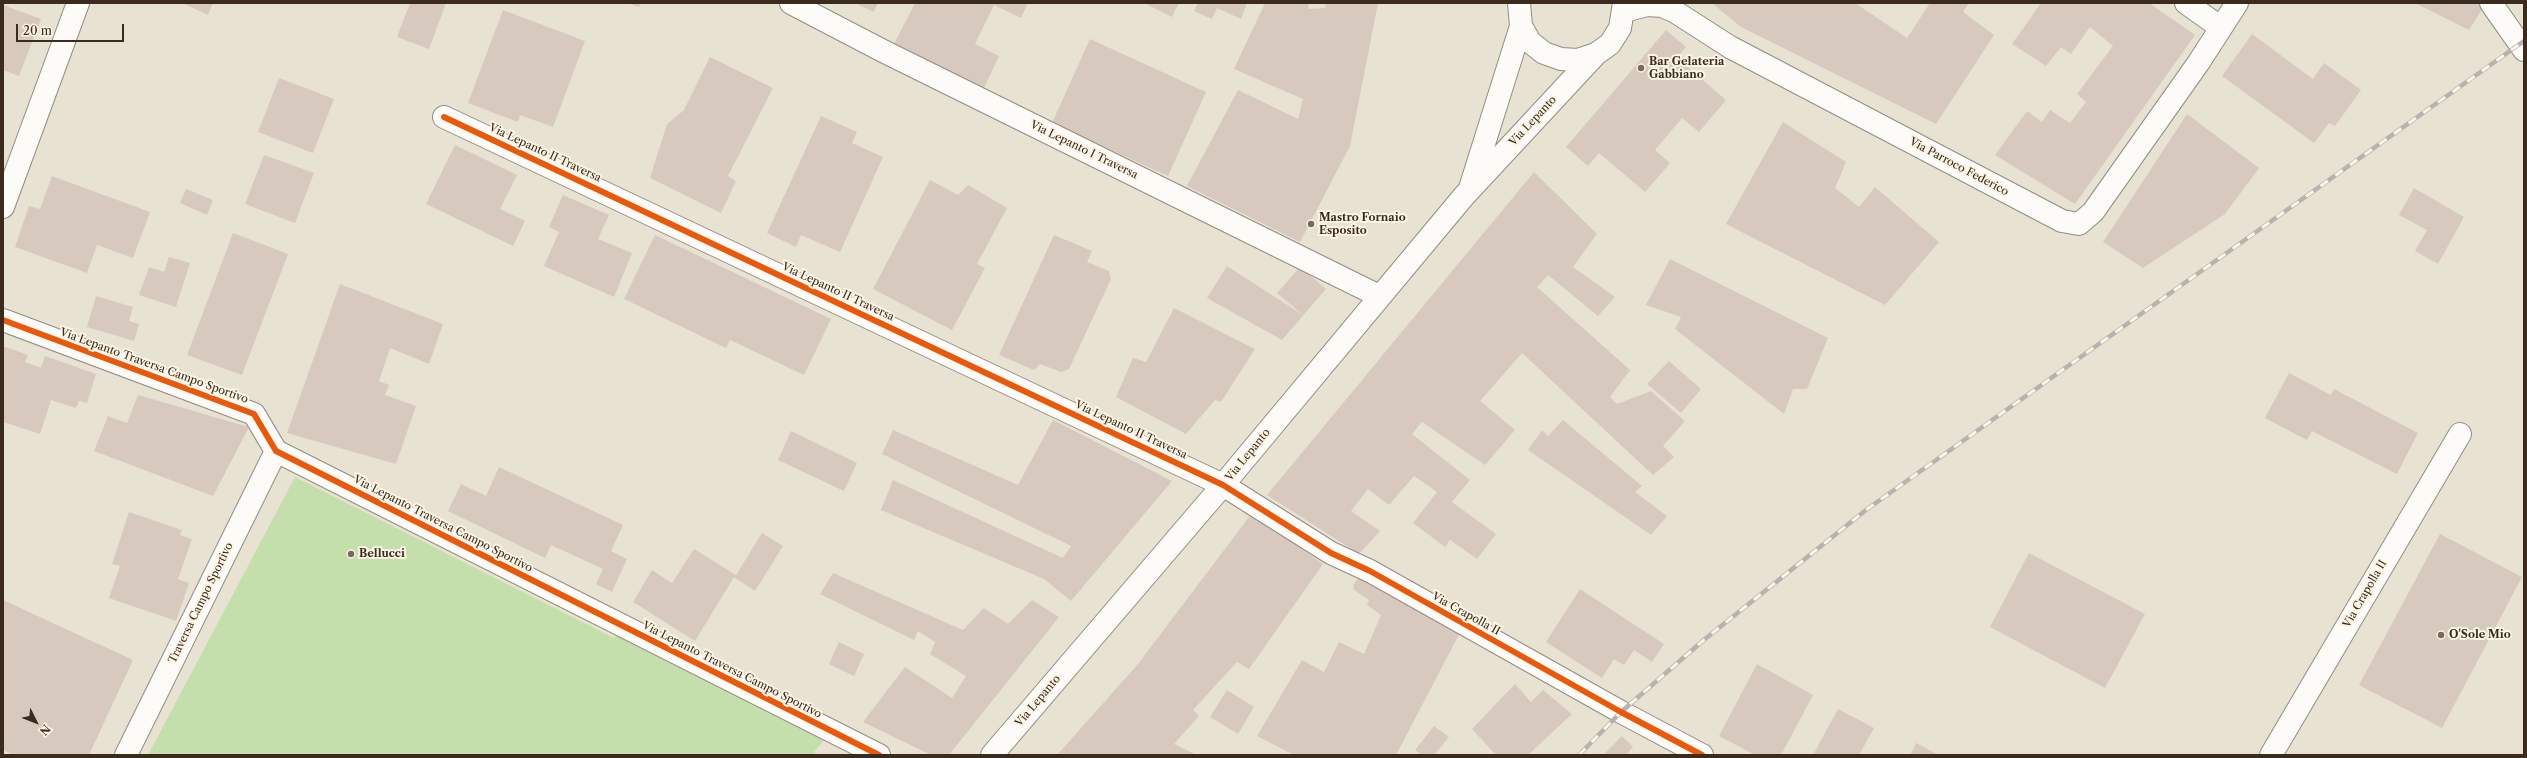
<!DOCTYPE html>
<style>
body{margin:0}
#map{position:relative;width:2527px;height:758px;overflow:hidden;background:#e8e2d3;font-family:"Libre Caslon Text",serif}
canvas{display:block}
.frame{position:absolute;inset:0;border:4px solid #3b2a1e;pointer-events:none}
.north{position:absolute;left:16px;top:702px;width:40px;height:40px;-webkit-text-stroke:3px #fcf5e5;paint-order:stroke;rotate:132deg;font-size:11px;font-weight:700;line-height:16px;text-align:center;color:#3b2a1e}
.north::after{content:'';display:block;margin:auto;width:14px;height:18px;background:#3b2a1e;clip-path:polygon(50% 0,100% 100%,50% 72%,0 100%)}
.scale{position:absolute;left:16px;top:24px;width:108px;height:18px;box-sizing:border-box;border:2px solid #3b2a1e;border-top:0;padding-left:5px;font-size:12px;line-height:14px;white-space:nowrap;color:#3b2a1e;-webkit-text-stroke:3px #fcf5e5;paint-order:stroke}
</style>
<div id="map">
<canvas width="2527" height="758"></canvas>
<div class="frame"></div>
<div class="north">N</div>
<div class="scale">20 m</div>
</div>
<script>
const g = document.querySelector('canvas').getContext('2d');
g.lineJoin = 'round';
function paint(path, color) {
  g.fillStyle = color;
  g.fill(path, 'evenodd');
}
function shape(rows) {
  const path = new Path2D();
  for (const r of rows) {
    path.moveTo(r[0], r[1]);
    for (let i = 2; i < r.length; i += 2) path.lineTo(r[i], r[i + 1]);
  }
  return path;
}
function strokePath(path, color, width, dash) {
  g.strokeStyle = color;
  g.lineWidth = width;
  g.lineCap = dash ? 'butt' : 'round';
  g.setLineDash(dash || []);
  g.stroke(path);
}
function label(font, color, halo, rows, align = 'center') {
  g.font = font + ' "Libre Caslon Text",serif';
  g.lineWidth = 4;
  g.setLineDash([]);
  g.textBaseline = 'middle';
  g.strokeStyle = halo;
  g.fillStyle = color;
  for (const [text, x, y, turn = 0] of rows) {
    g.save();
    g.translate(x, y);
    g.rotate((+turn || 0) * Math.PI / 180);
    g.textAlign = isNaN(turn) ? turn : align;
    if (halo) g.strokeText(text, 0, 0);
    g.fillText(text, 0, 0);
    g.restore();
  }
}
paint(shape([
 [295,477,614,638,621,631,829,734,814,752,817,755,148,755]
]), '#c4dfac');
paint(shape([
 [182,3,213,3,208,15],
 [410,3,446,3,429,49,397,37],
 [627,3,640,3,639,7],
 [855,3,878,3,874,12],
 [915,3,1028,3,1021,18,994,5,975,44,999,56,983,90,893,46],
 [1144,3,1179,3,1172,17],
 [1198,3,1247,3,1241,19,1217,8,1212,19,1194,11],
 [1265,3,1309,3,1308,9,1325,8,1326,3,1378,3,1350,146,1300,242,1187,186,1238,90,1298,119,1303,99,1234,69],
 [1712,3,1855,3,1907,38,1930,3,1969,3,1963,12,1994,35,1936,124,1741,27],
 [2041,3,2149,3,2195,35,2075,204,1995,155,2027,111,2042,122,2050,110,2070,123,2086,102,2077,94,2113,46,2090,27,2071,54,2061,47,2046,66,2012,44],
 [2415,3,2486,3,2469,30],
 [3,5,41,19,19,76,3,70],
 [503,10,585,41,553,127,520,115,518,122,468,103],
 [1666,30,1686,47,1677,58,1726,100,1699,132,1682,118,1655,150,1670,163,1645,192,1599,153,1588,166,1566,147],
 [2252,34,2313,79,2324,63,2361,90,2335,126,2329,123,2314,143,2222,76],
 [1090,39,1206,92,1168,176,1052,123],
 [710,57,773,88,728,176,736,181,721,213,650,178,667,124,684,110],
 [279,78,334,99,313,153,258,132],
 [2187,114,2259,168,2225,214,2143,268,2103,242],
 [821,116,857,132,852,143,883,157,840,252,801,235,796,247,767,233],
 [1783,122,1846,162,1835,188,1859,207,1875,187,1939,242,1885,305,1726,224],
 [455,145,517,175,500,209,525,221,513,246,426,204],
 [264,155,314,173,295,223,245,204],
 [1534,172,1597,234,1573,267,1615,297,1598,316,1548,275,1537,287,1630,370,1610,397,1617,404,1651,391,1685,421,1663,446,1674,457,1653,475,1522,353,1480,401,1515,430,1485,465,1422,422,1412,434,1470,480,1452,502,1496,534,1477,559,1450,540,1445,547,1413,523,1437,492,1414,476,1389,505,1368,489,1351,511,1380,531,1359,554,1267,495],
 [52,176,150,212,133,258,97,245,87,273,15,247,29,206,40,209],
 [930,180,958,195,968,185,1007,208,977,264,985,268,952,330,873,289],
 [2414,188,2464,217,2438,264,2415,251,2427,230,2399,215],
 [186,189,213,200,207,215,180,203],
 [563,195,609,215,598,239,632,253,614,297,544,266,559,232,549,227],
 [233,233,288,254,242,375,187,355],
 [655,235,831,319,804,375,730,340,726,348,624,299],
 [1054,235,1092,251,1087,262,1109,271,1111,279,1069,369,1061,372,1040,364,1034,370,999,355],
 [169,257,190,263,176,307,139,295,149,267,164,272],
 [1670,259,1828,338,1807,389,1793,389,1784,414,1675,329,1681,317,1646,305],
 [1227,266,1303,315,1277,293,1300,267,1326,289,1282,340,1207,298],
 [340,284,443,324,429,364,390,348,379,381,389,385,385,395,416,406,396,464,287,433],
 [96,296,133,307,129,321,139,324,134,341,87,327],
 [1174,308,1255,349,1221,402,1215,400,1186,434,1116,397,1133,358,1146,362],
 [3,346,28,355,25,362,41,368,45,356,96,374,87,403,79,401,76,408,51,400,40,434,3,422],
 [1669,361,1701,389,1681,413,1647,384],
 [2289,373,2331,395,2334,389,2418,433,2397,474,2312,431,2307,440,2265,418],
 [138,395,249,427,213,496,94,451,108,416,127,423],
 [1053,420,1172,481,1071,601,1044,579,881,510,893,480,1063,558,1071,546,882,454,893,430,1018,485],
 [1563,420,1642,486,1635,492,1667,516,1651,535,1528,450,1542,430,1548,436],
 [791,431,857,463,844,491,778,460],
 [499,467,623,525,611,551,627,559,612,592,596,584,603,569,551,545,545,558,448,511,461,484,486,496],
 [129,512,182,530,180,535,192,539,178,579,189,583,176,621,109,598,120,566,112,564],
 [1252,513,1323,564,1249,669,1237,662,1193,710,1199,716,1174,744,1197,755,1057,755,1138,664],
 [762,533,783,546,755,591,734,577,695,641,633,602,652,570,672,583,694,549,736,575],
 [2440,534,2522,577,2442,728,2359,685],
 [2029,553,2145,614,2105,688,1990,627],
 [833,573,963,630,984,608,1008,624,1032,600,1059,617,949,755,931,755,863,722,905,667,952,698,966,676,930,654,935,642,918,631,914,640,820,594],
 [1365,576,1463,627,1396,755,1294,755,1257,736,1302,660,1324,672,1339,642,1364,654,1381,615,1367,605,1369,600,1354,590,1353,585,1357,580],
 [1580,589,1664,644,1652,662,1634,650,1624,665,1614,659,1602,678,1546,642],
 [3,600,133,660,89,755,14,755,3,750],
 [839,642,864,654,854,676,829,664],
 [1757,664,1813,695,1781,755,1755,755,1719,736],
 [1515,684,1531,702,1543,690,1572,714,1528,755,1496,755,1472,729],
 [1227,690,1254,707,1238,734,1210,717],
 [1838,709,1874,728,1859,755,1813,755],
 [1434,726,1449,737,1434,755,1422,755,1415,750],
 [1622,736,1633,747,1626,755,1607,755,1605,753],
 [1916,743,1939,755,1910,755]
]), '#d7c9be');
const street = shape([
 [791,3,885,52,1379,296],
 [2186,3,2220,27],
 [2491,3,2524,50],
 [1624,11,1647,5,1662,6,1674,11,1730,47,2062,221,2079,224,2093,212,2199,62,2237,3],
 [444,117,1223,485,1331,553,1370,571,1621,712,1702,755],
 [3,207,78,3],
 [3,320,254,414,276,451,879,755],
 [126,755,276,451],
 [2271,755,2460,434]
]);
const primary = shape([
 [1519,3,1521,26,1530,42,1544,53,1561,59,1578,60,1596,54,1610,44,1620,28,1624,3],
 [1471,185,1521,26],
 [992,755,1223,485,1464,196,1596,54]
]);
strokePath(street, '#928d83', 24);
strokePath(primary, '#928d83', 24);
strokePath(street, '#fcfbf8', 22);
strokePath(primary, '#fcfbf8', 22);
const rail = shape([
 [1579,755,1621,712,1705,639,1866,510,2524,41]
]);
strokePath(rail, '#b6b3af', 4.5);
strokePath(rail, '#fcf5e5', 3, [9]);
strokePath(shape([
 [444,117,1223,485,1331,553,1370,571,1621,712,1702,755],
 [3,320,254,414,276,451,879,755]
]), '#e8590c', 6);
for (const [x, y, r, color] of [
 [1641,68,4,"#786a5d"],
 [1311,224,4,"#786a5d"],
 [351,554,4,"#786a5d"],
 [2441,635,4,"#786a5d"]
]) {
  const dot = new Path2D();
  dot.arc(x, y, r, 0, 2 * Math.PI);
  g.fillStyle = color;
  g.fill(dot);
  strokePath(dot, '#fcf5e5', 1.5);
}
label('bold 11px', '#3b2a1e', '#fcf5e5', [
 ["Bar Gelateria",1649,62],
 ["Gabbiano",1649,75],
 ["Mastro Fornaio",1319,218],
 ["Esposito",1319,231],
 ["Bellucci",359,554],
 ["O'Sole Mio",2449,635]
], 'left');
label('11px', '#3b2a1e', '#fcf5e5', [
 ["Via Lepanto",1533,121,-47],
 ["Via Lepanto I Traversa",1084,150,26],
 ["Via Lepanto II Traversa",545,153,25],
 ["Via Parroco Federico",1959,167,28],
 ["Via Lepanto II Traversa",838,292,25],
 ["Via Lepanto Traversa Campo Sportivo",154,366,20],
 ["Via Lepanto II Traversa",1131,430,25],
 ["Via Lepanto",1248,455,-51],
 ["Via Lepanto Traversa Campo Sportivo",443,524,27],
 ["Via Crapolla II",2365,594,-60],
 ["Traversa Campo Sportivo",201,603,-64],
 ["Via Crapolla II",1466,614,29],
 ["Via Lepanto Traversa Campo Sportivo",732,670,27],
 ["Via Lepanto",1038,701,-50]
]);
</script>
